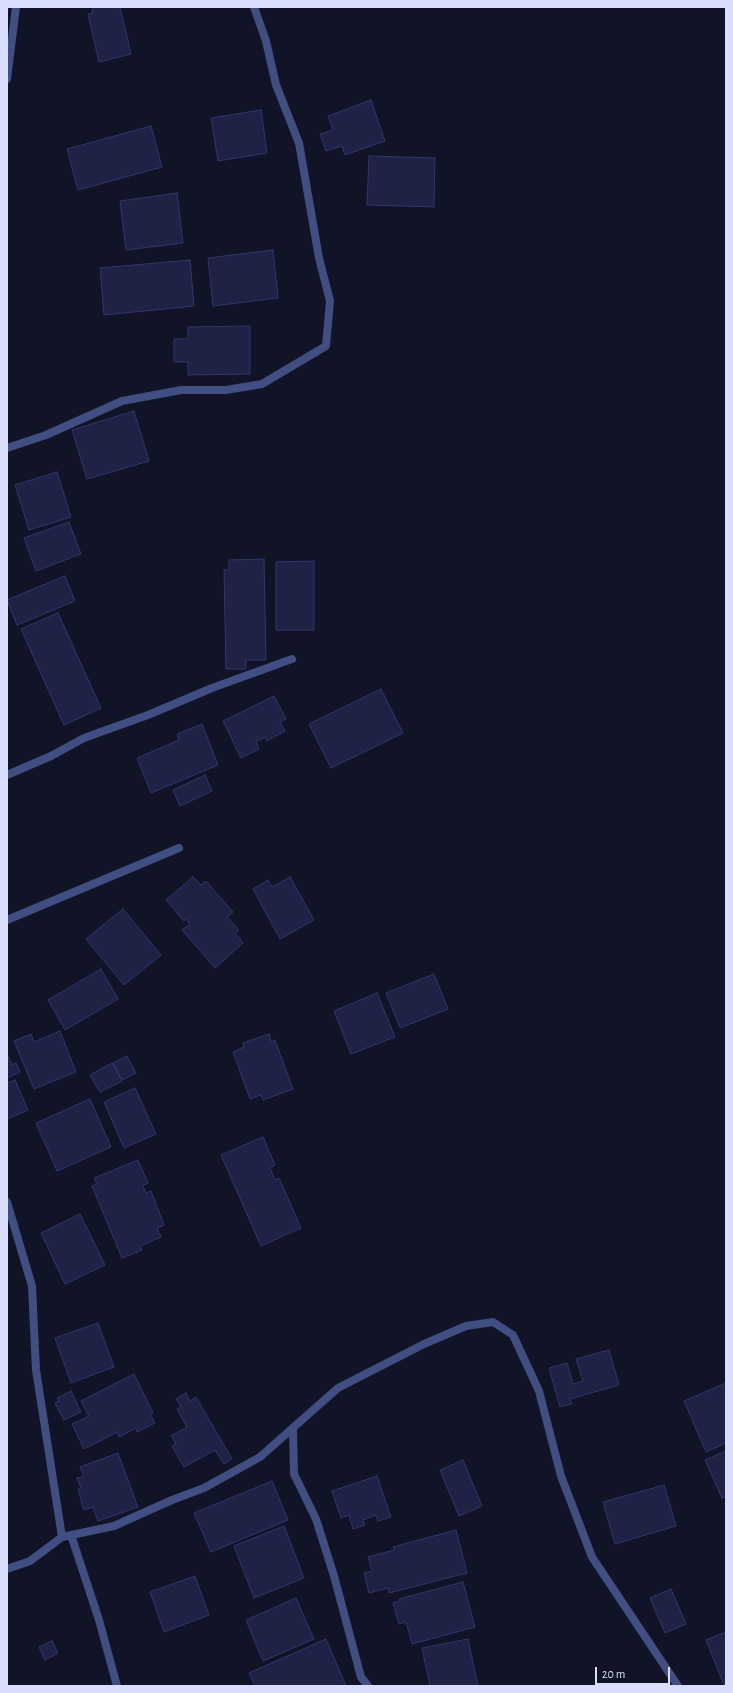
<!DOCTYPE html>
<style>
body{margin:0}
#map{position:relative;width:733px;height:1693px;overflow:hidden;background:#111326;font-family:"Alegreya Sans",sans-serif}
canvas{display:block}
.frame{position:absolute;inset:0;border:8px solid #d9defc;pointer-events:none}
.scale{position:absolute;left:595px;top:1667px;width:75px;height:18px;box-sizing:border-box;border:2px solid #d9defc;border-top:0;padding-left:5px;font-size:12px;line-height:14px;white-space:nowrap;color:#d9defc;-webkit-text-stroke:3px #111326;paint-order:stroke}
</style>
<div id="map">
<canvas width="733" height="1693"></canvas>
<div class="frame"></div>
<div class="scale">20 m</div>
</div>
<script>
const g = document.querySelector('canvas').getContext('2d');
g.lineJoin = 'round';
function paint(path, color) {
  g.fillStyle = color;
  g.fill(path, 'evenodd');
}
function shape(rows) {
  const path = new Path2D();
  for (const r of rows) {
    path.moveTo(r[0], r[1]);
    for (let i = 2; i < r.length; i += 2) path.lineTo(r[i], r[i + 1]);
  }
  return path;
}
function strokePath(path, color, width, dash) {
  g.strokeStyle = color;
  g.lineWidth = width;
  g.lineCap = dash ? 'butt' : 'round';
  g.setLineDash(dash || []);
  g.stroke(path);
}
const building = shape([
 [92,7,120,7,131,54,99,62,88,14,93,13,92,7],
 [371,100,385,141,345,155,342,146,326,151,320,134,333,130,328,116,371,100],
 [261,110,267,153,218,161,211,118,261,110],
 [151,126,162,167,78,190,67,149,151,126],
 [369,156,435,158,434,207,367,205,369,156],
 [177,193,183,243,126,250,120,201,177,193],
 [273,250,278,298,213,306,208,258,273,250],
 [190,260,194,306,104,315,100,268,190,260],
 [250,326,250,374,188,375,188,362,174,362,174,339,188,339,188,327,250,326],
 [134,411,149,461,87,479,72,430,134,411],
 [57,472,71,517,29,530,15,485,57,472],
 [69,522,81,554,36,571,24,538,69,522],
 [264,559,266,660,246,660,246,669,226,669,224,570,229,570,229,560,264,559],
 [314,561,314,630,276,630,276,562,314,561],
 [65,576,75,601,17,625,7,600,65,576],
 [58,613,101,708,64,725,21,629,58,613],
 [381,689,403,733,331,768,309,724,381,689],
 [274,696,286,719,280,722,285,731,267,741,265,737,256,742,259,749,241,758,223,721,274,696],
 [202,724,218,765,151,793,137,758,179,740,177,734,202,724],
 [205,775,212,791,180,806,173,790,205,775],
 [193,877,201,885,206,881,233,912,227,917,239,930,235,933,243,943,215,968,182,930,190,924,186,919,184,921,166,900,193,877],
 [290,877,314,920,280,939,253,889,268,880,272,887,290,877],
 [123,909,161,955,124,985,86,939,123,909],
 [101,969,118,999,65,1030,48,1000,101,969],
 [434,974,448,1009,400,1028,386,993,434,974],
 [377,993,395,1037,351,1054,334,1011,377,993],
 [60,1031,76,1072,34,1089,14,1041,31,1034,34,1042,60,1031],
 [269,1034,271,1042,275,1040,293,1089,263,1100,261,1095,250,1099,233,1052,244,1047,243,1043,269,1034],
 [7,1054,12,1065,16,1063,20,1072,7,1078,7,1054],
 [127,1056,136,1073,122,1080,113,1063,127,1056],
 [112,1063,122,1081,100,1092,90,1075,112,1063],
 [15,1080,28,1110,7,1119,7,1083,15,1080],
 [135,1088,156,1134,124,1148,104,1102,135,1088],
 [90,1099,111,1147,57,1171,36,1123,90,1099],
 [263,1137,275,1165,270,1168,275,1180,279,1178,301,1228,261,1246,221,1155,263,1137],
 [138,1160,148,1183,143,1186,146,1193,151,1191,164,1225,157,1228,161,1237,140,1246,142,1250,122,1258,92,1186,97,1184,94,1178,138,1160],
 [80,1214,105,1265,65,1284,41,1233,80,1214],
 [98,1323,114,1367,71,1383,55,1338,98,1323],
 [609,1350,619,1385,570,1399,572,1404,560,1407,549,1368,567,1363,573,1384,583,1381,576,1359,609,1350],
 [134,1374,153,1413,150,1414,155,1423,137,1432,136,1428,119,1437,117,1432,84,1449,72,1424,89,1416,81,1401,134,1374],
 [726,1383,726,1443,706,1452,684,1401,726,1383],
 [71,1391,81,1412,64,1420,55,1403,59,1401,57,1398,71,1391],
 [186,1393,190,1401,196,1397,232,1459,224,1464,215,1450,184,1467,172,1446,176,1444,171,1436,187,1427,177,1409,181,1407,176,1399,186,1393],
 [726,1451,726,1497,722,1498,705,1460,726,1451],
 [118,1453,138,1507,98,1521,93,1507,84,1510,81,1502,82,1502,78,1489,81,1488,77,1478,84,1476,80,1467,118,1453],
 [463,1460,482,1506,459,1516,440,1470,463,1460],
 [377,1476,391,1517,378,1521,376,1515,363,1520,365,1525,353,1529,349,1515,341,1518,332,1491,377,1476],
 [272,1481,288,1520,211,1552,194,1513,272,1481],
 [664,1485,676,1526,615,1544,603,1502,664,1485],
 [284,1526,304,1578,254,1598,234,1546,284,1526],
 [456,1530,467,1573,389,1593,388,1588,369,1593,364,1573,372,1571,368,1557,394,1550,393,1547,456,1530],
 [195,1576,209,1615,164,1632,150,1592,195,1576],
 [463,1582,475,1627,412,1644,406,1622,399,1624,393,1603,400,1601,399,1599,463,1582],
 [671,1589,686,1624,665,1633,650,1598,671,1589],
 [296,1598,314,1639,263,1661,246,1620,296,1598],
 [726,1632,726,1684,724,1685,706,1640,726,1632],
 [326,1639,346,1686,255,1686,249,1673,326,1639],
 [468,1639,478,1686,430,1686,422,1648,468,1639],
 [52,1641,58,1653,45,1660,39,1647,52,1641]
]);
paint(building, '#1f2145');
strokePath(building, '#33366f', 1);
strokePath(shape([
 [7,79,16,7],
 [7,448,46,435,122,401,181,390,226,390,262,384,326,346,330,301,319,258,299,143,276,85,266,41,254,7],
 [7,775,51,756,84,738,148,715,212,688,292,659],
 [7,920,179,848],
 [7,1202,32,1286,36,1370,62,1537,114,1526,172,1500,204,1488,260,1457,338,1388,424,1344,466,1326,493,1322,513,1335,539,1391,561,1476,592,1557,678,1686],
 [293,1429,294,1474,316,1519,334,1576,361,1677,368,1686],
 [71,1535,99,1620,117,1686],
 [7,1569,30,1561,62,1537]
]), '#404e81', 8);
</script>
